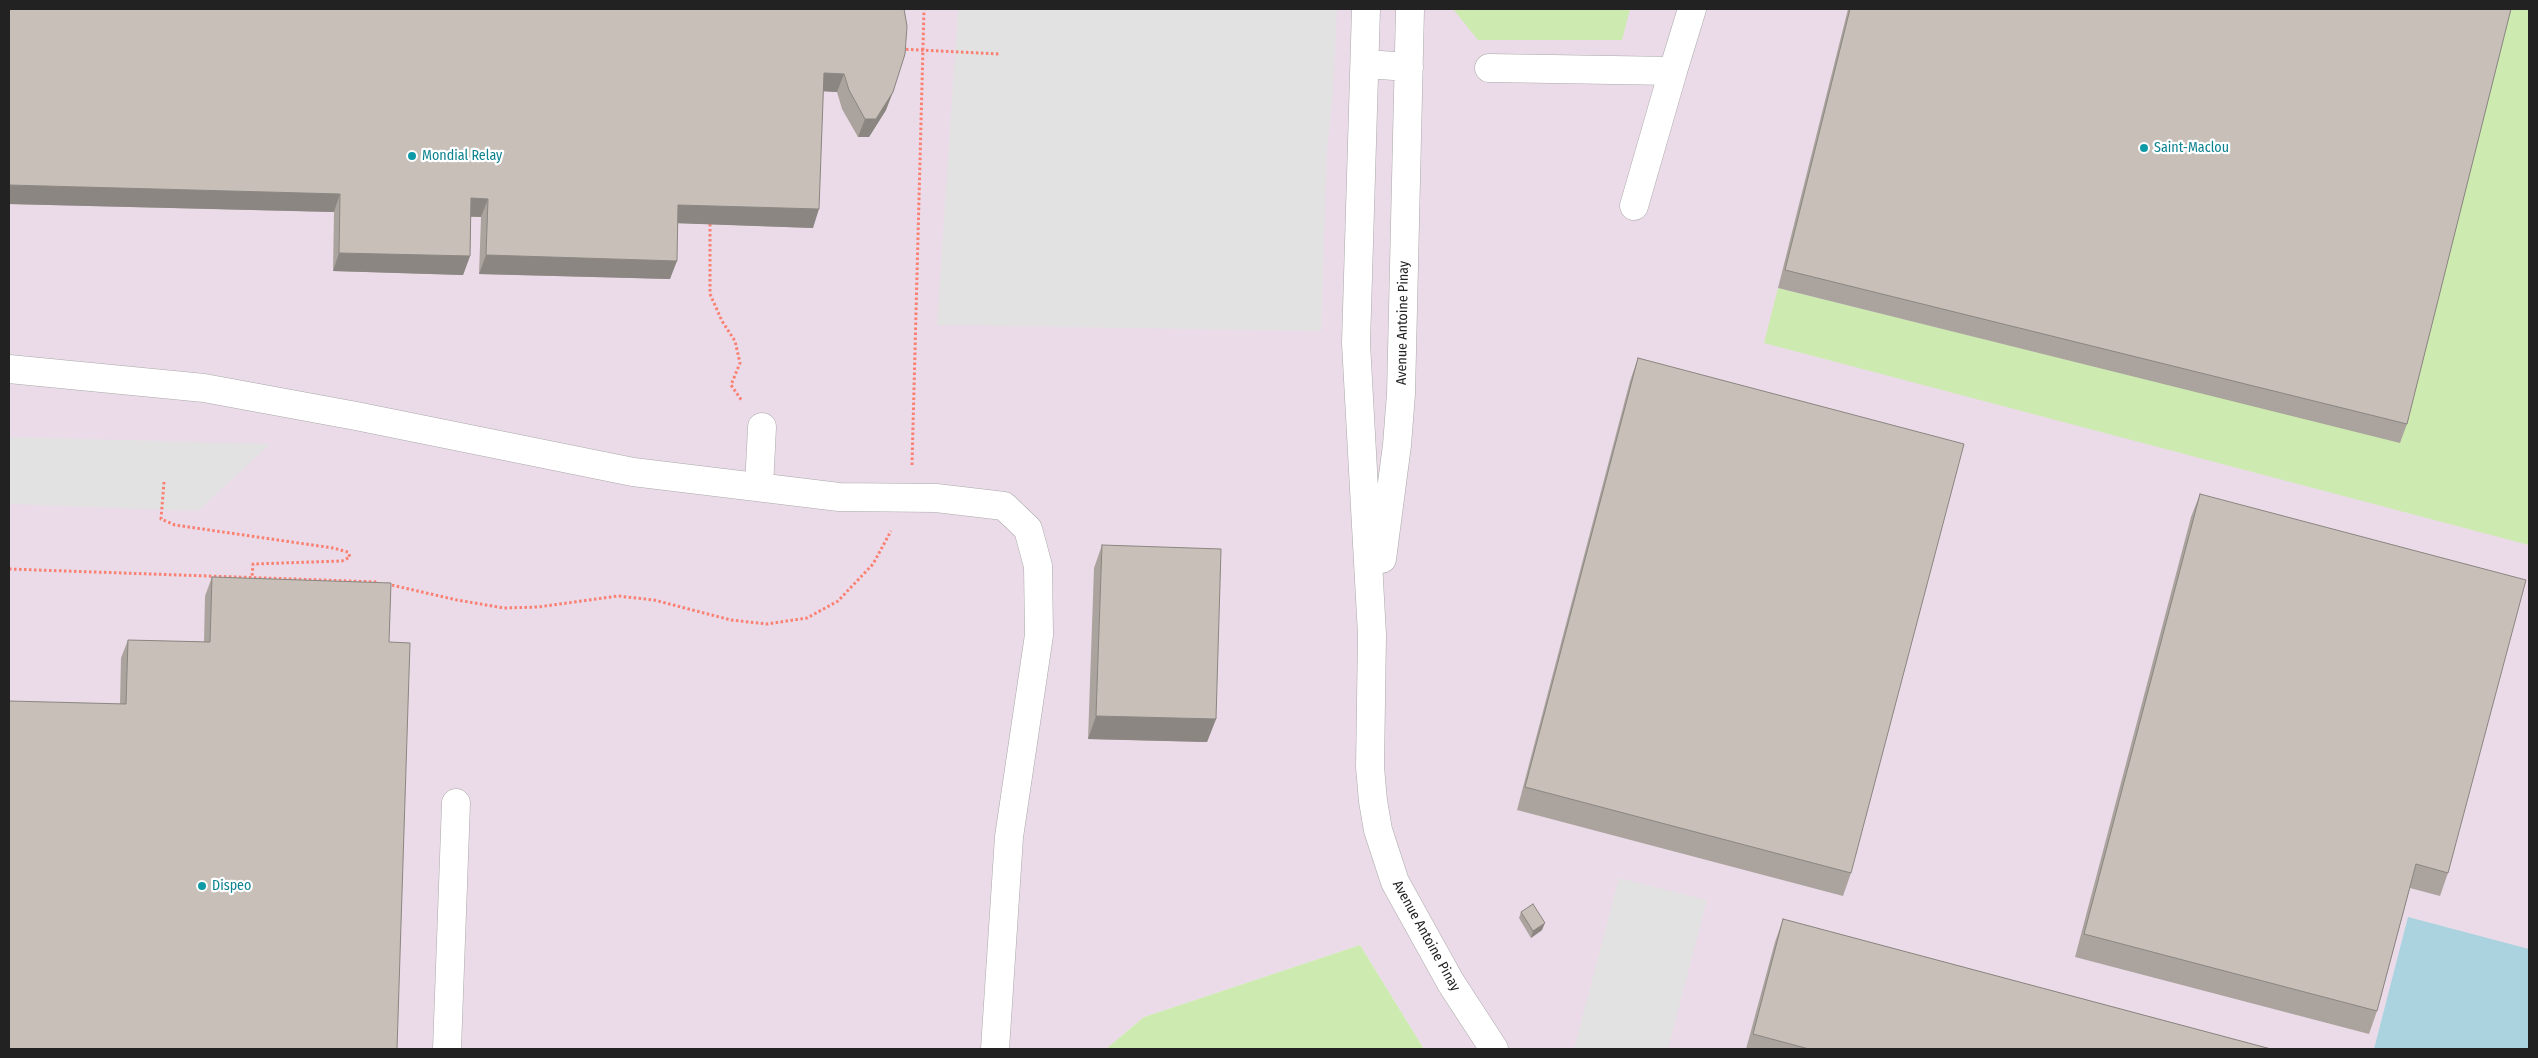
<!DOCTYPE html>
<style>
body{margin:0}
#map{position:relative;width:2538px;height:1058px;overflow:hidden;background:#f2efe9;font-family:"Fira Sans Condensed",sans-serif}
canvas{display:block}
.frame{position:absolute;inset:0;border:10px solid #222;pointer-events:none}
</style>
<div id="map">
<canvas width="2538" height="1058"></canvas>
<div class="frame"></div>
</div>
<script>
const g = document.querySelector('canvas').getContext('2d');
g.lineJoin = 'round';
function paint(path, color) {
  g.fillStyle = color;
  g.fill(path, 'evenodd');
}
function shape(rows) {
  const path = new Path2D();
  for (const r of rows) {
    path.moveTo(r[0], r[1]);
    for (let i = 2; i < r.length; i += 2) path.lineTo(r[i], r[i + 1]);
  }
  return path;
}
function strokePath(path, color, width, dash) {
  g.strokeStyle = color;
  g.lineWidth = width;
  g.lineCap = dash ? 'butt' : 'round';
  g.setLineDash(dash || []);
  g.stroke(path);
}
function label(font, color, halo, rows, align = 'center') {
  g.font = font + ' "Fira Sans Condensed",sans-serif';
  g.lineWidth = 4.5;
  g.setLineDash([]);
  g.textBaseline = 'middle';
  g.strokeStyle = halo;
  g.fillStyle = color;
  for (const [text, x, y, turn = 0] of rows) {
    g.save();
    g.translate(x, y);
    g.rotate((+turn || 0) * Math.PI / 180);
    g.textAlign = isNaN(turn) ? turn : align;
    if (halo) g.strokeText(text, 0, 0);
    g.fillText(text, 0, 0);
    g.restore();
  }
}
paint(shape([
 [9,9,2529,9,2529,1049,1424,1049,1360,945,1144,1017,1106,1049,9,1049]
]), '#ebdbe8');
paint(shape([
 [1453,9,1630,9,1622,40,1478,40],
 [2509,9,2529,9,2529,545,1764,343,1778,288,2400,442],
 [1360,945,1424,1049,1106,1049,1144,1017]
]), '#cdebb0');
paint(shape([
 [958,9,1337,9,1333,94,1327,149,1321,331,937,325],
 [9,437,270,444,198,511,9,504],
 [1619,878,1707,900,1668,1049,1574,1049]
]), '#e2e2e2');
paint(shape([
 [2408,917,2529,949,2529,1049,2374,1049]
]), '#aad3df');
const minor = shape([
 [1366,9,1356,343,1372,635,1370,767,1373,801,1378,830,1395,882,1451,983,1494,1049],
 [1365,64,1409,67],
 [1489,68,1673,71,1692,9],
 [1634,206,1673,71],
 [9,369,204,388,356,416,633,472,839,497,936,498,1004,506,1028,529,1038,566,1039,635,1009,837,995,1049],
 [759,487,762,427],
 [1382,559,1397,445,1401,394,1410,9],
 [447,1049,456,803]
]);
strokePath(minor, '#a9a9a9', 29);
strokePath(shape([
 [901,49,1000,54],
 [710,224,710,294,722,321,735,341,740,363,731,385,742,401],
 [912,465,924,9],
 [164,482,161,519,175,525,333,548,348,552,350,557,342,561,253,564,252,577],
 [9,569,378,582],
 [387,584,457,600,504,608,538,607,618,596,654,600,731,620,767,624,807,618,838,601,873,564,891,531]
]), '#fa8072', 3, [2.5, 2.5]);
strokePath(minor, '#fff', 28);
paint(shape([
 [904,9,886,110,869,137,858,137,842,109,837,92,823,91,813,228,678,223,670,279,479,274,481,217,471,217,470,256,463,275,333,271,334,212,9,204],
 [1848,9,2511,9,2407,424,2400,443,1778,288],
 [1638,358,1851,873,1843,896,1517,810,1630,381],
 [2200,494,2448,873,2440,896,2410,888,2377,1011,2369,1034,2075,957,2191,517],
 [1102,545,1216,719,1207,742,1088,739,1094,568],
 [212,577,389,642,397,1049,120,704,121,658,128,640,204,642,205,596],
 [1521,912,1542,930,1531,938,1519,918],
 [1783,919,2271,1049,1746,1049,1775,942]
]), '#aba49e');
paint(shape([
 [824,73,844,74,837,92,817,91],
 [893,92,886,110,869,137,858,137,865,119],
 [9,185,340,194,334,212,9,204],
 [471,198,488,199,481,217,464,216],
 [678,205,819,209,813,228,671,223],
 [339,253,470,256,463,275,333,271],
 [486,255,677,261,670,279,479,274],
 [1096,716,1216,719,1207,742,1088,739],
 [1545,923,1542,930,1531,938,1533,931]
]), '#8b8681');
const building = shape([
 [9,9,904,9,907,26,905,54,893,92,876,119,865,119,849,90,844,74,824,73,819,209,678,205,677,261,486,255,488,199,471,198,470,256,339,253,340,194,9,185,9,9],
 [1850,9,2511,9,2407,424,1785,270,1850,9],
 [1638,358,1964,444,1851,873,1525,787,1638,358],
 [2200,494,2526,580,2448,873,2416,864,2377,1011,2084,934,2200,494],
 [1102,545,1221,549,1216,719,1096,716,1102,545],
 [212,577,391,583,389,642,410,643,397,1049,9,1049,9,701,126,704,128,640,210,642,212,577],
 [1533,904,1545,923,1533,931,1521,912,1533,904],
 [1783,919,2271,1049,1809,1049,1753,1034,1783,919]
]);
paint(building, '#c7bfb8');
strokePath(building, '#8b8681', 1);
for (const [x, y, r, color] of [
 [2144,148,5,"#0f9aa8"],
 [412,156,5,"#0f9aa8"],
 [202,886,5,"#0f9aa8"]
]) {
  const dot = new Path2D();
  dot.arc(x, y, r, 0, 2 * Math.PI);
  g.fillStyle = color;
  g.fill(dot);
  strokePath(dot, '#fff', 2);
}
label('14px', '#0d838f', '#fff', [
 ["Saint-Maclou",2154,148],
 ["Mondial Relay",422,156],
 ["Dispeo",212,886]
], 'left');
label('14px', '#222', '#fff', [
 ["Avenue Antoine Pinay",1403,323,-89],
 ["Avenue Antoine Pinay",1426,936,61]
]);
</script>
